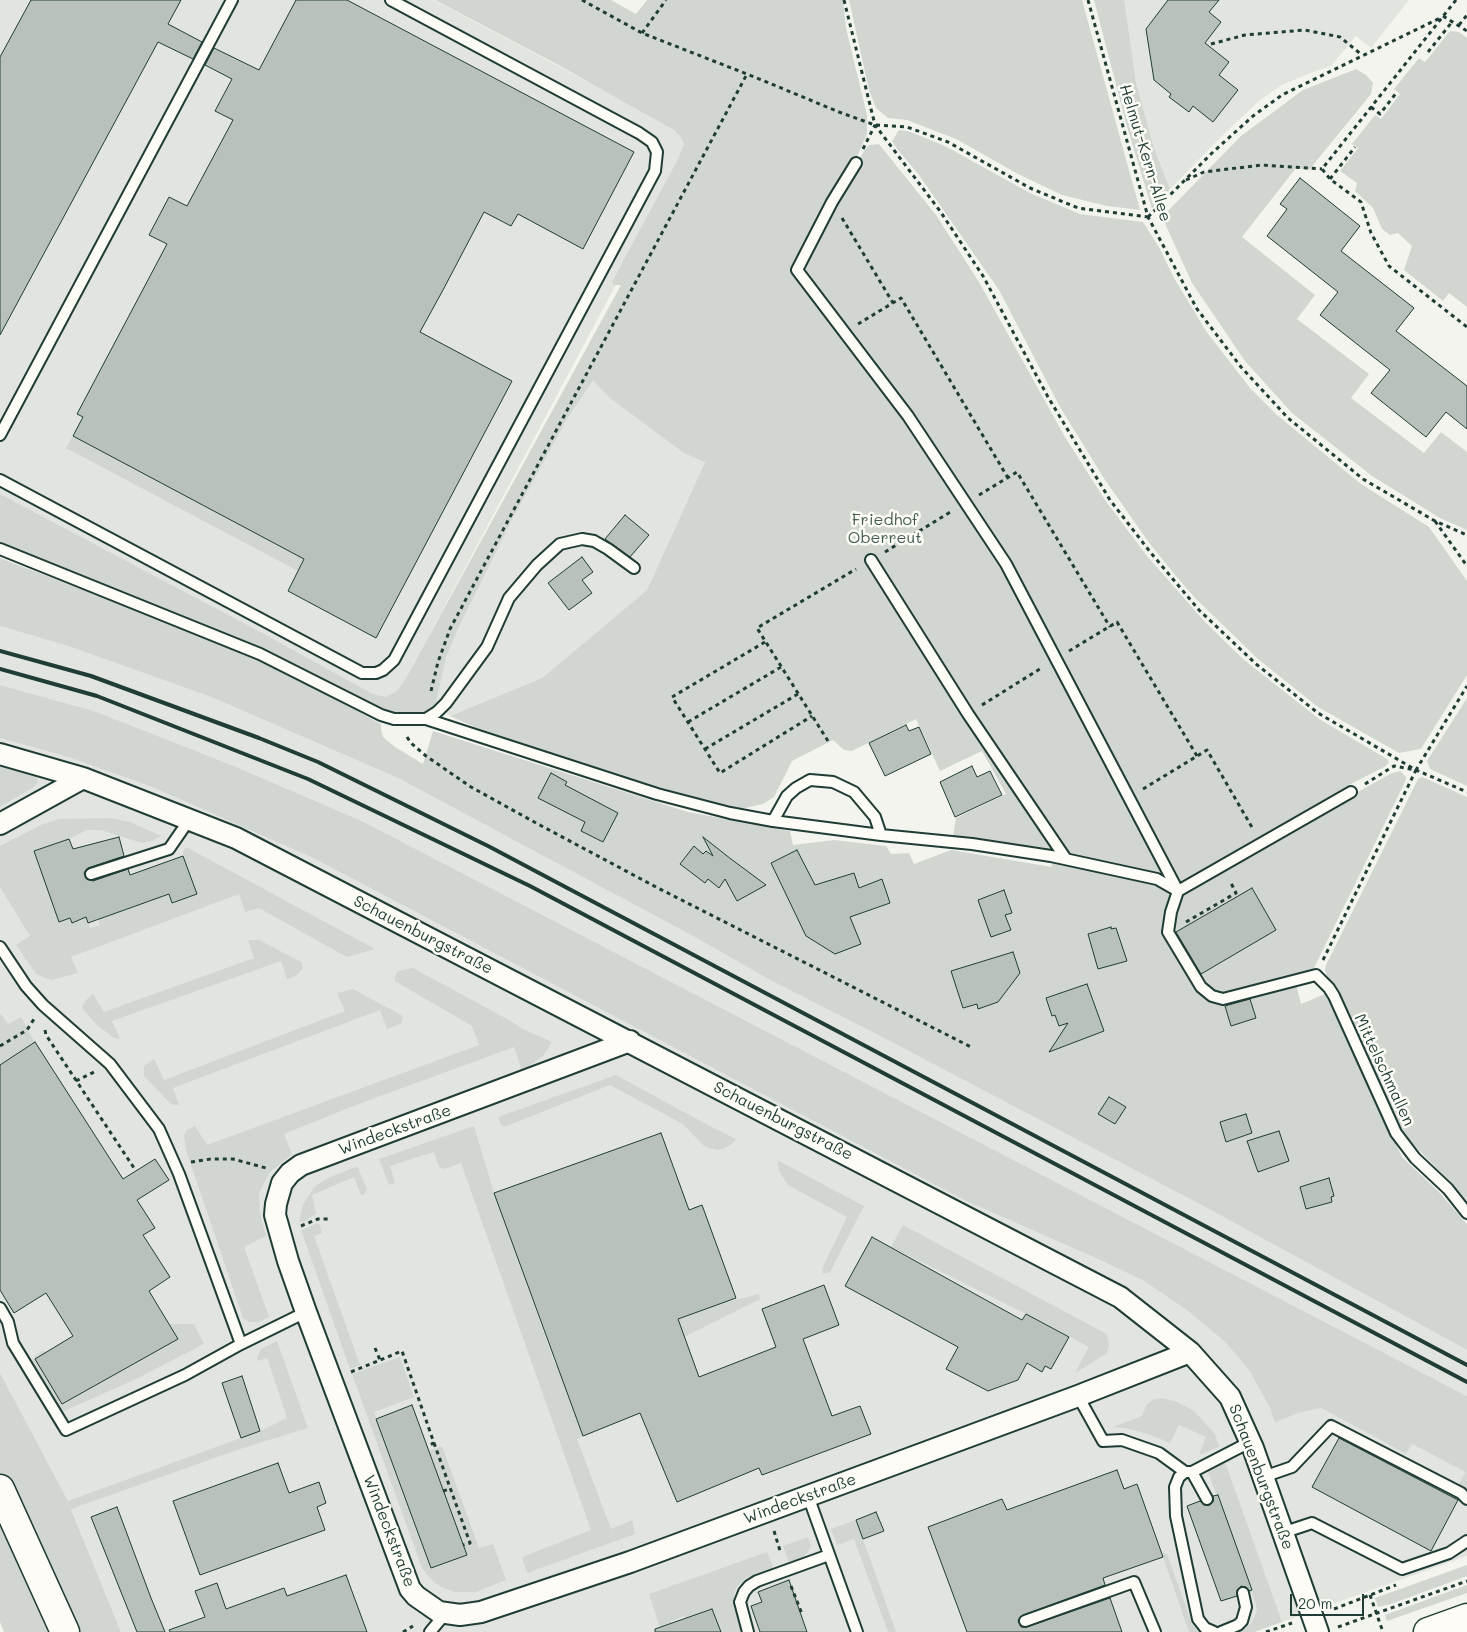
<!DOCTYPE html>
<meta charset="utf-8">
<style>
body{margin:0}
#map{position:relative;width:1467px;height:1632px;overflow:hidden;background:#f4f4ef;font-family:Mali,sans-serif}
canvas{display:block}
.scale{position:absolute;left:1290px;top:1594px;width:74px;height:22px;box-sizing:border-box;border:2px solid #1f3d34;border-top:0;padding-left:6px;font-size:15px;line-height:18px;white-space:nowrap;color:#1f3d34;-webkit-text-stroke:4px #fdfcf7;paint-order:stroke}
</style>
<div id="map">
<canvas width="1467" height="1632"></canvas>
<div class="scale">20 m</div>
</div>
<script>
const g = document.querySelector('canvas').getContext('2d');
g.lineJoin = 'round';
function paint(path, color) {
  g.fillStyle = color;
  g.fill(path, 'evenodd');
}
function shape(rows) {
  const path = new Path2D();
  for (const r of rows) {
    path.moveTo(r[0], r[1]);
    for (let i = 2; i < r.length; i += 2) path.lineTo(r[i], r[i + 1]);
  }
  return path;
}
function strokePath(path, color, width, dash) {
  g.strokeStyle = color;
  g.lineWidth = width;
  g.lineCap = dash ? 'butt' : 'round';
  g.setLineDash(dash || []);
  g.stroke(path);
}
function label(font, color, halo, rows, align = 'center') {
  g.font = font + ' Mali,sans-serif';
  g.lineWidth = 5;
  g.setLineDash([]);
  g.textBaseline = 'middle';
  g.strokeStyle = halo;
  g.fillStyle = color;
  for (const [text, x, y, turn = 0] of rows) {
    g.save();
    g.translate(x, y);
    g.rotate((+turn || 0) * Math.PI / 180);
    g.textAlign = isNaN(turn) ? turn : align;
    if (halo) g.strokeText(text, 0, 0);
    g.fillText(text, 0, 0);
    g.restore();
  }
}
paint(shape([
 [0,0,434,0,694,138,391,707,0,499],
 [1123,0,1409,0,1371,48,1356,36,1331,66,1308,74,1282,85,1259,101,1226,132,1170,189,1154,148,1136,82],
 [595,376,705,462,647,590,542,678,450,716,435,707,446,658,457,631,513,518,566,421],
 [0,626,68,646,211,697,398,778,702,941,770,980,882,1037,1205,1207,1467,1350,1467,1396,364,822,94,711,0,685],
 [0,738,71,758,152,787,313,858,964,1200,1100,1260,1144,1281,1188,1311,1225,1342,1249,1370,1270,1408,1275,1423,1298,1413,1321,1408,1406,1454,1412,1444,1465,1472,1458,1486,1467,1489,1467,1556,1254,1632,121,1632,68,1501,0,1374]
]), '#e2e5df');
paint(shape([
 [435,0,611,0,636,14,647,0,843,0,846,28,867,115,867,134,855,161,858,162,864,151,869,145,879,144,936,215,979,282,1065,437,1105,500,1147,556,1205,622,1243,659,1319,719,1387,759,1389,762,1386,766,1349,785,1354,794,1392,773,1400,771,1406,777,1405,782,1313,970,1294,976,1301,1004,1325,994,1402,1157,1439,1192,1467,1224,1467,1350,1205,1207,882,1037,770,980,702,941,398,778,211,697,68,646,0,626,0,558,228,646,282,671,381,724,381,729,383,737,395,747,423,764,433,731,688,812,790,831,793,845,834,840,886,846,891,854,909,853,914,864,951,850,1052,867,1048,848,953,836,956,818,1006,794,982,751,940,771,916,719,852,751,844,750,833,740,792,761,774,797,763,804,745,808,728,807,658,788,486,732,450,716,542,678,647,590,705,462,684,453,610,398,593,380,566,421,513,518,457,631,446,658,435,707,422,713,399,714,386,710,262,648,0,543,0,494,264,634,373,694,385,697,396,692,405,680,621,285,613,285,612,282,678,159,684,144,681,137,674,130,562,67],
 [849,0,1082,0,1140,210,1107,206,1062,195,1018,174,956,139,907,120,888,118,876,108,869,90],
 [1094,0,1124,0,1136,82,1154,148,1170,189,1152,209,1126,123],
 [1450,31,1459,32,1467,38,1467,307,1449,293,1443,301,1404,270,1412,246,1398,233,1390,235,1382,229,1373,208,1355,191,1357,183,1340,171,1358,148,1352,144,1375,115,1381,119,1400,94,1394,89,1419,58,1425,62],
 [1356,69,1366,75,1373,83,1371,94,1309,170,1296,168,1242,237,1315,295,1297,319,1369,374,1351,398,1424,453,1441,432,1467,452,1467,530,1440,518,1372,476,1292,413,1245,361,1192,283,1162,217,1241,136,1303,90],
 [899,130,908,131,945,146,1030,193,1080,214,1143,222,1160,249,1174,278,1206,331,1250,388,1277,415,1361,484,1429,527,1467,581,1467,675,1421,749,1399,753,1318,707,1258,659,1195,598,1176,576,1150,544,1105,480,1060,407,999,290,919,175,897,149,892,141],
 [73,436,304,559,298,571,66,448],
 [0,685,94,711,231,765,364,822,1467,1396,1467,1489,1458,1486,1465,1472,1412,1444,1406,1454,1321,1408,1298,1413,1275,1423,1270,1408,1249,1370,1225,1342,1188,1311,1144,1281,1100,1260,964,1200,313,858,152,787,71,758,0,738],
 [1467,698,1467,786,1430,769,1427,761],
 [0,765,36,776,38,782,34,787,0,807],
 [1422,777,1467,797,1467,1204,1453,1185,1409,1140,1393,1115,1341,1001,1327,976,1325,970,1326,965,1418,779],
 [110,818,130,822,161,836,152,841,142,843,101,830,87,830,69,839,34,851,59,922,70,918,72,923,86,917,90,928,100,925,98,919,169,894,172,903,197,894,183,856,183,852,186,847,375,949,347,957,259,908,245,912,239,894,71,957,78,973,51,980,45,978,36,974,16,945,30,936,0,887,0,846,43,824,60,819],
 [248,940,259,940,265,943,301,962,303,968,296,976,287,979,281,961,112,1021,120,1039,114,1038,97,1025,82,1008,84,1002,93,994,104,1012,254,958],
 [413,968,509,1020,523,1029,552,1042,543,1056,522,1071,514,1047,356,1105,284,1134,292,1154,270,1172,259,1193,260,1214,266,1236,244,1247,269,1317,258,1322,249,1322,243,1318,186,1150,184,1135,187,1130,195,1126,207,1145,479,1045,472,1026,395,981,395,977,397,972,405,969],
 [353,989,401,1015,403,1016,402,1022,400,1024,387,1029,380,1010,173,1088,179,1105,174,1105,170,1103,144,1076,144,1066,154,1059,164,1080,345,1011,337,993],
 [0,1013,8,1024,21,1017,35,1043,0,1065],
 [616,1075,706,1124,736,1139,732,1144,723,1149,717,1150,709,1148,703,1145,683,1124,610,1085,504,1127,501,1125,498,1117],
 [474,1126,494,1193,555,1364,723,1303,759,1294,760,1299,684,1337,563,1381,583,1436,577,1439,611,1529,632,1520,635,1534,527,1573,522,1557,591,1530,461,1163,445,1169,439,1167,434,1152,390,1166,395,1183,389,1185,379,1159],
 [777,1160,864,1206,830,1272,823,1274,822,1269,847,1217,788,1185,780,1173],
 [355,1167,358,1168,367,1189,364,1195,361,1195,354,1177,312,1195,316,1214,303,1222,299,1221,303,1205,314,1187,328,1178],
 [319,1223,322,1233,314,1236,360,1365,350,1369,301,1230],
 [903,1225,1099,1330,1106,1334,1108,1339,1109,1346,1106,1354,1075,1373,1089,1347,1026,1314,891,1247],
 [169,1324,194,1324,204,1344,134,1380,64,1411,59,1408,32,1361,35,1356,43,1351,47,1352,36,1360,62,1404,177,1339],
 [277,1341,308,1428,243,1448,71,1509,121,1632,75,1632,0,1474,0,1373,68,1501,260,1431,287,1418,267,1358,258,1361,257,1357,261,1349],
 [400,1357,414,1397,374,1412,431,1568,467,1555,429,1451,442,1446,479,1548,493,1544,506,1580,476,1592,454,1592,441,1587,434,1582,422,1568,352,1374],
 [1162,1398,1177,1402,1194,1411,1215,1434,1219,1447,1199,1455,1206,1437,1179,1425,1170,1443,1148,1434,1125,1428,1113,1427,1142,1416,1147,1404,1155,1399],
 [1225,1462,1282,1622,1254,1632,1237,1632,1245,1629,1253,1621,1257,1610,1255,1601,1207,1469],
 [0,1508,57,1632,4,1632,0,1622],
 [856,1520,877,1578,896,1632,888,1632,854,1539,837,1545,831,1529],
 [808,1537,811,1546,808,1552,802,1558,789,1562,783,1546],
 [767,1552,773,1566,772,1569,745,1579,737,1586,734,1594,734,1609,743,1632,721,1632,712,1609,685,1618,684,1616,671,1621,672,1624,660,1628,649,1594],
 [1164,1553,1167,1554,1191,1621,1198,1632,1189,1632,1162,1554],
 [1467,1565,1467,1576,1391,1604,1378,1607,1375,1598],
 [1467,1585,1467,1593,1387,1621,1385,1615]
]), '#d1d6d1');
const building = shape([
 [31,0,181,0,168,24,202,42,193,59,158,42,0,335,0,57,31,0],
 [296,0,347,0,634,152,583,249,518,214,511,226,484,212,443,290,420,332,512,381,376,638,288,591,304,559,73,436,83,417,77,414,167,244,149,235,169,197,187,206,233,120,215,111,232,79,205,65,214,48,259,70,296,0],
 [1168,0,1219,0,1209,12,1221,22,1205,43,1229,62,1219,75,1238,90,1213,122,1193,106,1189,112,1169,97,1171,94,1154,80,1146,29,1168,0],
 [1300,178,1360,226,1341,251,1414,308,1396,331,1467,386,1467,429,1446,412,1426,437,1371,393,1390,370,1320,315,1338,292,1267,236,1287,209,1280,204,1300,178],
 [625,515,649,535,630,557,605,539,625,515],
 [582,557,593,572,582,580,592,593,569,610,548,583,582,557],
 [906,725,909,731,919,727,931,754,885,776,869,743,906,725],
 [972,766,977,777,990,771,1002,795,955,817,940,782,972,766],
 [551,773,567,782,565,785,618,813,603,842,581,831,585,822,538,798,551,773],
 [119,837,124,856,88,868,84,873,87,879,93,881,128,869,130,875,183,856,197,894,172,903,169,894,88,923,86,917,72,923,70,918,59,922,34,851,69,839,73,849,119,837],
 [703,837,731,859,766,885,737,901,725,879,719,888,708,879,705,883,680,864,694,846,703,854,706,851,713,856,703,837],
 [797,850,815,885,854,873,859,888,882,879,890,903,850,917,861,944,835,954,806,936,771,863,797,850],
 [1252,888,1276,930,1201,974,1176,932,1252,888],
 [1004,890,1012,913,1005,915,1011,930,991,937,978,900,1004,890],
 [1111,927,1111,929,1116,928,1127,961,1098,969,1088,934,1111,927],
 [1013,952,1020,973,998,1002,978,1009,977,1004,963,1008,951,971,1013,952],
 [1087,984,1104,1031,1049,1052,1068,1023,1059,1026,1055,1015,1052,1016,1046,998,1087,984],
 [1250,999,1256,1018,1231,1026,1225,1006,1250,999],
 [35,1042,123,1179,155,1159,169,1180,137,1200,155,1228,143,1235,170,1277,149,1291,178,1339,62,1404,35,1359,73,1336,46,1293,14,1313,0,1290,0,1065,35,1042],
 [1109,1097,1126,1107,1115,1124,1098,1114,1109,1097],
 [1246,1114,1252,1133,1226,1142,1220,1122,1246,1114],
 [1279,1131,1289,1161,1258,1172,1247,1141,1279,1131],
 [661,1133,689,1210,702,1205,736,1298,678,1319,699,1377,776,1347,762,1309,824,1285,839,1325,803,1339,832,1416,860,1406,871,1434,762,1475,759,1468,677,1502,640,1413,583,1436,494,1193,661,1133],
 [1329,1178,1334,1196,1331,1197,1332,1202,1306,1209,1300,1187,1329,1178],
 [872,1237,1022,1320,1026,1314,1069,1337,1051,1369,1045,1366,1042,1372,1027,1363,1018,1380,988,1391,946,1369,958,1347,845,1286,872,1237],
 [242,1376,260,1431,241,1438,222,1383,242,1376],
 [412,1405,467,1555,431,1568,376,1419,412,1405],
 [1339,1438,1458,1500,1431,1551,1312,1487,1339,1438],
 [278,1463,289,1493,319,1482,326,1503,317,1507,325,1530,200,1575,173,1501,278,1463],
 [1117,1470,1124,1489,1137,1484,1163,1557,1103,1578,1105,1585,1023,1615,1018,1620,1021,1627,1027,1627,1110,1598,1122,1632,967,1632,928,1527,1002,1499,1007,1510,1117,1470],
 [1218,1495,1252,1590,1250,1591,1246,1587,1241,1586,1237,1590,1237,1596,1221,1601,1187,1506,1200,1501,1204,1505,1210,1505,1213,1502,1213,1496,1218,1495],
 [117,1507,151,1598,165,1632,137,1632,91,1517,117,1507],
 [876,1512,884,1531,863,1539,856,1520,876,1512],
 [346,1575,367,1632,170,1632,169,1630,205,1617,195,1591,217,1583,226,1609,284,1588,287,1596,346,1575],
 [789,1580,807,1632,760,1632,751,1606,762,1602,758,1592,789,1580],
 [712,1609,721,1632,655,1632,655,1629,712,1609]
]);
paint(building, '#b9c1bb');
strokePath(building, '#1f3d34', 1);
const service = shape([
 [856,163,832,202,797,270,908,416,1006,564,1178,891,1171,912,1168,932,1201,987,1212,996,1223,999,1316,975,1329,988,1334,996,1396,1133,1415,1158,1448,1189,1467,1213],
 [0,435,232,0],
 [0,480,362,673,376,673,383,670,394,660,655,171,657,152,652,142,639,133,391,0],
 [0,549,260,654,381,715,394,719,426,719,657,794,730,813,773,821,881,835,972,844,1051,856,1157,879,1178,891,1351,792],
 [871,560,968,714,1066,859],
 [426,719,437,712,446,703,487,647,509,598,537,565,560,544,582,539,594,541,608,549,634,568],
 [773,821,787,796,796,788,810,780,833,782,854,792,875,817,881,835],
 [91,874,169,849,189,820],
 [0,947,26,986,43,1005,110,1064,159,1129,179,1174,241,1344],
 [0,1308,8,1322,13,1343,66,1430,185,1375,241,1344,306,1312],
 [1078,1396,1103,1441,1122,1440,1159,1453,1185,1472,1192,1472,1250,1442],
 [1185,1472,1179,1477,1175,1487,1176,1516,1198,1619,1205,1628,1214,1632],
 [1192,1472,1207,1499],
 [1263,1477,1292,1467,1331,1426,1461,1493,1467,1499],
 [808,1496,857,1632],
 [1282,1533,1312,1523,1402,1569,1449,1553,1467,1541],
 [1025,1621,1134,1582,1155,1632],
 [430,1632,445,1614],
 [748,1632,740,1602,744,1592,749,1586,757,1581,829,1555],
 [1221,1632,1238,1625,1242,1621,1246,1607,1243,1593]
]);
const minor = shape([
 [0,754,83,778,236,838,1120,1297,1190,1352,1230,1397,1253,1448,1318,1632],
 [0,824,83,778],
 [630,1041,301,1165,290,1173,282,1183,276,1204,275,1215,288,1261,306,1312,410,1589,416,1596,439,1612,460,1615,481,1612,630,1562,1078,1396,1190,1352]
]);
const secondary = shape([
 [1428,1632,1467,1618]
]);
const trunk = shape([
 [0,1489,65,1632]
]);
strokePath(service, '#1f3d34', 14);
strokePath(minor, '#1f3d34', 24);
strokePath(secondary, '#1f3d34', 31);
strokePath(trunk, '#1f3d34', 31);
strokePath(shape([
 [582,0,642,33,757,78,839,112,875,125,907,127,948,142,1030,188,1078,208,1148,217],
 [844,0,875,125,940,211,983,276,1048,397,1110,500,1151,553,1199,610,1256,664,1318,713,1416,770,1467,792],
 [1088,0,1148,217,1197,309,1241,367,1288,418,1363,479,1435,521,1467,535],
 [1456,0,1322,169,1330,179,1361,202,1371,233,1389,266,1467,327],
 [1443,16,1467,31],
 [1459,25,1467,15],
 [642,33,666,0],
 [1211,44,1245,35,1305,30,1340,37,1362,55],
 [1428,52,1452,22],
 [1371,107,1380,114,1397,92],
 [863,149,875,125],
 [1330,179,1355,147],
 [1186,180,1204,172,1262,165,1322,169],
 [1148,217,1212,153,1253,116,1282,95,1442,17],
 [842,218,893,303],
 [858,324,901,298,1008,478],
 [979,495,1017,472,1110,627],
 [1435,521,1467,566],
 [885,552,952,511],
 [765,642,672,697,720,773,812,716],
 [1069,651,1117,622,1197,756],
 [431,691,438,662,450,629,747,74],
 [982,705,1043,667],
 [688,722,781,667],
 [407,737,411,743,426,756,471,787,536,823,656,887,971,1047],
 [828,741,757,628,856,569],
 [705,749,798,694],
 [1365,784,1394,766,1416,770,1467,686],
 [1143,789,1207,750,1253,829],
 [1186,922,1236,893,1230,881],
 [1323,960,1416,770],
 [45,1030,46,1035,136,1171],
 [0,1046,27,1030,34,1019],
 [76,1081,94,1072],
 [191,1162,211,1159,233,1159,266,1168],
 [301,1226,318,1219,329,1219],
 [375,1348,380,1360],
 [351,1372,402,1351,434,1443,427,1446],
 [434,1443,470,1543,463,1545],
 [443,1491,450,1489],
 [774,1531,781,1554],
 [791,1586,802,1614],
 [1370,1595,1383,1632],
 [1334,1609,1396,1585],
 [1338,1627,1467,1581],
 [403,1632,413,1626],
 [1266,1632,1292,1623]
]), '#1f3d34', 3, [4, 4]);
strokePath(service, '#fdfcf7', 10);
strokePath(minor, '#fdfcf7', 20);
strokePath(secondary, '#fdfcf7', 28);
strokePath(trunk, '#fdfcf7', 28);
strokePath(shape([
 [0,651,91,676,259,738,318,762,490,847,1467,1365],
 [0,669,97,696,308,779,530,886,1467,1382]
]), '#1f3d34', 4);
label('16px', '#1f3d34', '#fdfcf7', [
 ["Helmut-Kern-Allee",1145,153,73],
 ["Schauenburgstraße",423,935,27],
 ["Mittelschmallen",1384,1070,65],
 ["Schauenburgstraße",783,1121,27],
 ["Windeckstraße",395,1130,-20],
 ["Schauenburgstraße",1261,1477,69],
 ["Windeckstraße",800,1499,-20],
 ["Windeckstraße",389,1531,69]
]);
label('16px', '#435c53', '#fdfcf7', [
 ["Friedhof",885,520],
 ["Oberreut",885,538]
]);
</script>
